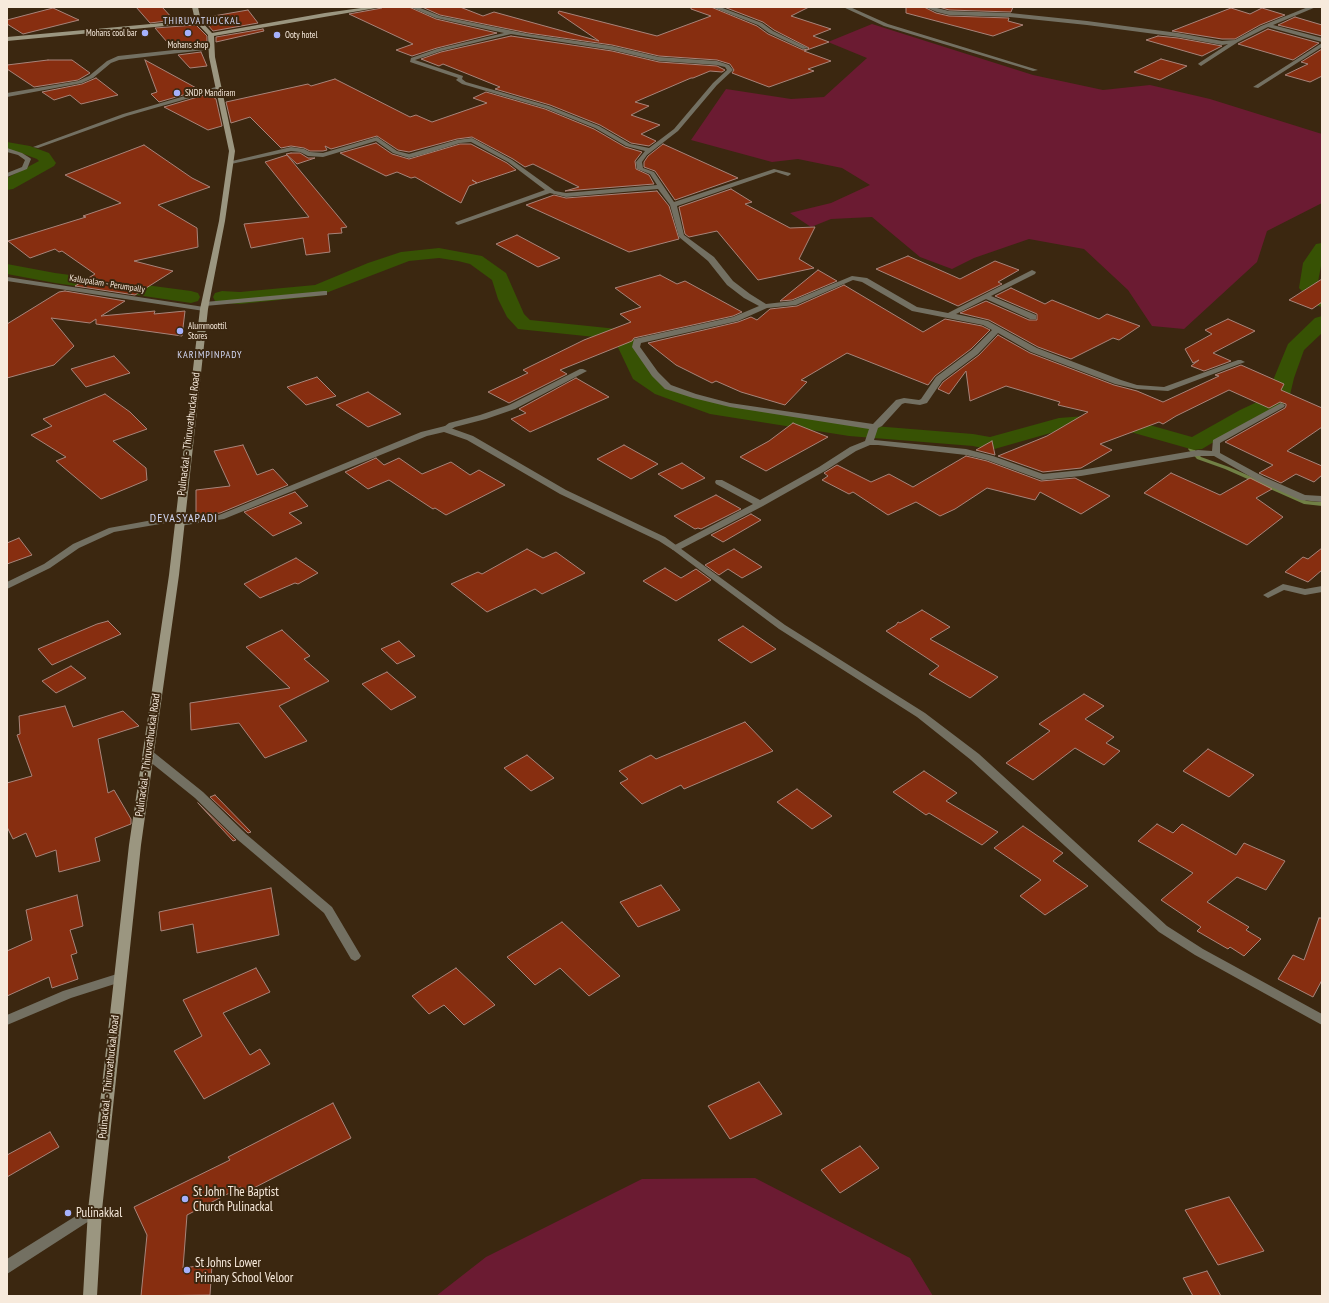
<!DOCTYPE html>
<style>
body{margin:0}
#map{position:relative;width:1329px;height:1303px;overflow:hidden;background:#3b2710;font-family:"PT Sans Narrow",sans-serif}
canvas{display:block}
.frame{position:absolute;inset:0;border:8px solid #f7eadc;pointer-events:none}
</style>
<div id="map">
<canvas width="1329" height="1303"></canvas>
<div class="frame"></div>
</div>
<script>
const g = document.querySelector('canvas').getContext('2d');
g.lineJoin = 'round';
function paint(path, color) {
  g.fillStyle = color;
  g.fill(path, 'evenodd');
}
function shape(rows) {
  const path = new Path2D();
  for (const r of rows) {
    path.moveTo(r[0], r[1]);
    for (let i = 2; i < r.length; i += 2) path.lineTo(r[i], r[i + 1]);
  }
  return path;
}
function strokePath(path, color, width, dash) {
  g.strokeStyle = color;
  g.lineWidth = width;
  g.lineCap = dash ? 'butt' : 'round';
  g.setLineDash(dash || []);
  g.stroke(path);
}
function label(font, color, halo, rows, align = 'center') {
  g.font = font + ' "PT Sans Narrow",sans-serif';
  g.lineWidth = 4;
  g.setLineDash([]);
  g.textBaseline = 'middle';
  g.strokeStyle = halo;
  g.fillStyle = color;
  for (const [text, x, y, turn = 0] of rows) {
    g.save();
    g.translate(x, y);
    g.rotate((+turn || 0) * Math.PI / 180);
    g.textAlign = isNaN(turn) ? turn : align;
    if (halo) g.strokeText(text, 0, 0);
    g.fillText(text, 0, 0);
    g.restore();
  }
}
paint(shape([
 [872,24,1033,75,1103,90,1150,85,1210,99,1322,134,1322,203,1267,231,1257,262,1184,329,1152,326,1128,290,1084,249,1029,239,974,258,952,269,920,257,872,217,831,219,811,227,790,213,831,203,870,185,842,168,798,159,772,162,691,140,726,89,791,99,824,97,867,58,828,42],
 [755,1178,910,1258,933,1296,436,1296,486,1257,642,1179]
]), '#6b1b32');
paint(shape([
 [1194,442,1197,444,1194,449,1201,457,1229,467,1307,501,1322,502,1322,506,1304,504,1225,469,1197,459,1188,449,1192,443,1194,442]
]), '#718045');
paint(shape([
 [7,142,30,146,49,153,56,163,54,166,13,189,7,190,7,178,39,161,37,159,21,153,7,152,7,142],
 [1322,243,1322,261,1317,287,1322,291,1322,307,1315,305,1299,288,1303,263,1316,244,1322,243],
 [439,248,482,256,506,273,524,314,530,320,627,330,636,342,649,372,669,386,720,404,759,409,849,424,973,434,990,437,1059,418,1085,416,1121,417,1192,437,1240,410,1270,396,1274,378,1288,344,1315,318,1322,316,1322,333,1304,350,1294,378,1289,399,1286,403,1254,418,1202,449,1194,450,1120,429,1085,428,1061,430,991,450,973,446,849,436,710,414,655,394,633,379,614,339,518,329,507,317,498,299,492,280,470,264,458,261,439,258,409,261,318,296,240,304,222,303,215,301,213,297,215,293,222,291,240,292,315,285,368,263,401,252,439,248],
 [7,264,55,273,191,291,198,293,200,297,198,301,191,303,55,283,7,274,7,264]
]), '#375204');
const building = shape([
 [136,7,162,7,174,20,150,23,136,7],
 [383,7,409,7,436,19,497,33,437,48,412,56,396,50,413,44,349,14,382,8,383,7],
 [422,7,460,7,483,16,494,12,599,41,558,13,559,11,657,36,711,16,691,9,691,7,711,7,757,26,768,34,803,50,808,49,809,48,774,30,763,22,724,7,809,7,791,16,831,29,813,36,829,42,804,51,831,61,808,69,814,71,769,87,732,73,734,70,730,64,717,60,659,56,612,45,528,33,440,15,422,7],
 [906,7,924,7,936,13,949,16,1009,18,1008,21,1023,25,993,36,906,13,906,7],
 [939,7,1013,7,1011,12,949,10,939,7],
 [53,8,79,20,23,34,7,24,7,20,53,8],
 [1231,8,1250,14,1262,8,1285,15,1260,25,1235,39,1222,39,1172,31,1231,8],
 [248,10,258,23,213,31,202,18,248,10],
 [1295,17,1322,25,1322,36,1278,25,1295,17],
 [196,25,207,36,207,44,173,49,155,28,196,25],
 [263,29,264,31,216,42,216,37,263,29],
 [1268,29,1319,43,1293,60,1238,44,1268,29],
 [511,36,612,51,659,62,717,66,725,70,722,72,710,71,693,78,691,78,635,102,649,106,631,115,660,125,641,134,656,141,649,146,631,143,600,125,550,105,495,89,500,87,443,64,439,66,421,59,441,52,511,36],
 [1158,36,1178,38,1222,46,1202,56,1146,40,1158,36],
 [1322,49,1322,76,1310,82,1285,75,1308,64,1301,62,1322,49],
 [201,52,207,66,190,68,178,55,201,52],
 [1161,59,1187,66,1160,80,1134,72,1161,59],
 [48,60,72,60,90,73,78,80,34,87,7,69,7,65,48,60],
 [145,60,200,90,159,102,151,94,157,92,145,60],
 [96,78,118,95,81,104,70,95,54,100,42,92,82,84,96,78],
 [335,79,410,117,416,115,432,122,487,103,473,98,486,92,545,109,594,129,625,147,642,152,635,161,636,169,649,175,654,184,565,191,579,187,533,164,525,167,513,159,472,137,457,139,409,152,398,150,377,136,331,149,325,146,327,150,323,151,310,151,304,148,291,146,281,148,250,117,231,123,226,102,308,84,311,86,335,79],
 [208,94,216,99,222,126,208,130,164,107,208,94],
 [376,143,392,154,409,159,460,144,471,144,507,163,516,170,477,183,472,180,477,183,469,186,461,203,415,177,411,178,397,172,386,176,340,153,376,143],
 [663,144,738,178,675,200,655,171,644,167,644,162,648,156,663,144],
 [144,145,192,178,210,187,158,205,197,228,198,247,134,261,173,271,135,295,75,286,95,274,62,251,59,252,55,249,30,258,8,241,86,217,83,216,121,203,65,175,144,145],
 [291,153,300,153,308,158,315,158,297,164,286,154,291,153],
 [287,155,347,227,341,228,342,233,328,234,330,252,306,255,303,238,251,248,244,224,309,217,265,162,287,155],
 [731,189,752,202,745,204,790,228,815,227,799,259,814,268,758,280,717,231,689,237,685,234,679,207,731,189],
 [657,191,669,206,679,239,629,252,526,205,554,195,566,198,657,191],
 [517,235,560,258,538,267,496,244,517,235],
 [908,256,960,279,995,261,1019,270,998,282,1002,284,958,306,876,269,908,256],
 [818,270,837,281,792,300,780,301,818,270],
 [660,275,677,284,685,281,742,312,733,316,634,338,632,341,560,370,567,374,509,403,488,392,528,373,523,370,584,340,631,322,620,314,641,307,615,288,660,275],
 [1322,279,1322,302,1312,309,1289,300,1322,279],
 [844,285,923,332,945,319,982,326,990,330,971,349,935,376,928,385,847,353,801,380,807,382,785,405,741,392,716,381,712,383,676,365,648,343,738,322,751,317,757,320,770,309,797,306,844,285],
 [1011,288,1045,304,1052,300,1099,319,1107,314,1140,326,1119,340,1113,338,1071,359,1038,347,989,320,960,313,986,301,1029,320,1037,320,1037,314,995,296,1011,288],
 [65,291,125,301,101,316,155,311,154,314,185,311,182,336,96,324,96,319,90,323,51,318,74,346,54,365,7,378,7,324,59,292,65,291],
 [1228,319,1255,331,1213,353,1231,361,1204,371,1191,366,1199,360,1193,363,1185,349,1212,334,1205,330,1228,319],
 [998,335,1030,353,1114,385,1137,391,1163,402,1219,376,1215,375,1241,365,1284,384,1281,390,1322,408,1322,427,1287,451,1322,466,1322,475,1314,482,1296,474,1281,483,1259,473,1273,465,1225,442,1285,408,1286,406,1286,404,1280,402,1269,408,1229,390,1176,416,1163,424,1159,422,1100,444,1112,450,1081,468,1043,472,998,456,1047,436,1088,412,1058,405,1060,402,1006,386,970,401,966,371,949,394,938,389,943,382,979,355,998,335],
 [114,356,130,373,86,387,71,369,114,356],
 [317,377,336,396,306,405,287,387,317,377],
 [576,378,609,397,530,432,511,419,526,413,519,409,576,378],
 [368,392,401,414,368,427,336,405,368,392],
 [105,394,130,412,147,429,113,441,146,468,147,480,101,499,56,461,66,457,31,435,52,426,43,419,105,394],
 [793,423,828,437,766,471,740,457,769,441,793,423],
 [992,441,995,455,976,450,992,441],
 [243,445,257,475,273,469,288,485,220,513,196,516,196,490,230,486,214,451,243,445],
 [624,445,658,464,631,479,597,459,624,445],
 [966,456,987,461,1041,481,1075,478,1110,496,1081,514,1040,492,1035,500,987,488,955,509,940,516,916,502,888,515,853,492,849,494,822,480,828,476,824,473,837,465,871,482,889,474,913,487,966,456],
 [376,458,384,465,399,458,422,474,451,462,470,475,479,470,505,485,446,515,435,508,433,509,389,480,368,489,345,472,376,458],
 [682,463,705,478,682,489,658,474,682,463],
 [1171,473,1220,495,1250,478,1272,489,1256,498,1283,517,1247,545,1144,493,1171,473],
 [295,492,308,506,289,513,302,523,273,536,244,512,295,492],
 [716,495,741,509,701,529,698,528,695,529,674,516,716,495],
 [751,514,761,520,723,542,711,535,751,514],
 [19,538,32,555,7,564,7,543,19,538],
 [1322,548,1322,570,1308,582,1285,572,1303,557,1308,559,1322,548],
 [527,549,543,558,556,552,585,573,542,594,535,589,487,612,451,584,478,572,482,574,527,549],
 [734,549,762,567,742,578,728,569,719,575,705,565,734,549],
 [296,558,318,573,298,584,295,583,260,598,244,584,296,558],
 [665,568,681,578,696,569,711,580,676,601,643,581,665,568],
 [922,610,950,627,930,639,998,677,970,698,929,674,939,666,886,631,896,625,898,622,900,623,922,610],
 [108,621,121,634,52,665,38,649,97,624,108,621],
 [743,626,776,649,751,663,718,640,743,626],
 [282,630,310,656,304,659,329,681,279,706,307,741,265,758,239,723,191,730,190,703,290,688,246,647,282,630],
 [399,641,415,656,397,664,381,649,399,641],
 [71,666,86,678,56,693,42,681,71,666],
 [387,672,416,697,391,710,362,684,387,672],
 [1084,694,1104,706,1085,719,1114,737,1106,743,1120,751,1104,765,1075,748,1033,780,1006,763,1050,731,1039,724,1084,694],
 [65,706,73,727,123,711,139,726,98,739,108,793,114,790,131,819,131,824,95,838,100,861,59,872,56,850,36,857,26,833,13,839,7,827,7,783,32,776,17,735,20,734,19,716,65,706],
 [745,722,773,751,684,789,681,785,642,804,620,783,628,779,619,771,651,755,656,759,745,722],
 [1208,749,1254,775,1229,797,1183,771,1208,749],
 [527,755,554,778,531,791,504,768,527,755],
 [924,771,957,793,946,801,998,832,982,845,929,813,926,815,893,792,924,771],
 [797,789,832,816,812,829,777,802,797,789],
 [215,795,251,832,248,833,210,797,215,795],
 [198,803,236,840,233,841,198,803],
 [1157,824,1173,833,1182,824,1236,855,1244,843,1285,861,1266,890,1237,877,1207,902,1249,927,1246,930,1261,939,1244,956,1230,947,1228,949,1197,931,1201,927,1161,900,1193,873,1138,841,1157,824],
 [1023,826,1063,853,1053,861,1088,886,1045,915,1020,896,1041,880,994,848,1023,826],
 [661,885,680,910,638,927,620,902,661,885],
 [271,888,279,935,197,953,193,924,161,931,159,912,271,888],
 [77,895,83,926,70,930,77,953,71,955,78,979,52,988,49,977,7,996,7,951,32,940,26,910,77,895],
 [1319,918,1322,918,1322,980,1313,997,1278,979,1293,955,1304,960,1319,918],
 [562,922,620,976,589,996,560,968,535,985,507,957,562,922],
 [256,968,270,992,223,1013,250,1055,260,1049,270,1064,204,1099,174,1051,202,1036,183,1000,256,968],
 [456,968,495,1005,464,1025,444,1005,429,1014,412,996,456,968],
 [759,1082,782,1114,730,1139,708,1106,759,1082],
 [333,1103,351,1138,244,1193,241,1187,187,1215,183,1268,212,1264,210,1295,141,1296,147,1235,134,1207,230,1160,228,1157,333,1103],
 [50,1132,59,1147,7,1177,7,1155,50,1132],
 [860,1146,879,1168,840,1193,821,1170,860,1146],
 [1229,1197,1264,1251,1218,1265,1185,1210,1229,1197],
 [1207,1271,1221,1296,1193,1296,1183,1278,1207,1271]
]);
paint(building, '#872e10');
strokePath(building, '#a8847a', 1);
paint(shape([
 [410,7,418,7,440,16,528,34,612,46,659,57,717,61,729,65,733,70,732,71,717,85,678,131,647,155,642,162,643,168,654,172,674,202,774,169,790,173,791,174,788,176,776,172,677,206,684,235,714,257,733,281,750,294,766,304,792,301,852,276,867,278,917,307,948,313,1032,270,1036,272,1035,274,991,296,1036,315,1036,319,1030,319,986,299,956,314,988,321,1037,348,1121,380,1137,385,1164,387,1238,360,1241,360,1245,362,1168,391,1137,389,1115,384,1031,352,998,333,978,354,942,381,927,403,920,405,905,403,902,404,882,426,878,428,874,440,966,449,993,456,1043,474,1081,470,1198,450,1212,451,1213,440,1281,403,1285,405,1284,407,1220,443,1220,453,1264,477,1305,495,1322,496,1322,502,1300,500,1258,481,1214,456,1198,456,1081,476,1042,480,987,460,966,455,878,445,870,445,856,451,825,471,763,506,679,550,673,550,671,548,673,546,753,504,716,484,715,482,716,480,722,480,760,500,819,467,850,447,865,441,869,429,730,407,693,398,665,389,652,376,632,347,634,339,733,317,759,306,744,298,727,285,708,261,679,237,670,205,658,189,566,197,550,193,458,225,455,223,456,222,545,190,508,162,471,142,460,143,425,154,409,158,393,153,376,141,323,157,308,156,300,152,291,151,231,164,228,162,291,147,304,149,310,152,323,153,377,137,397,151,409,154,457,140,472,138,512,160,555,191,566,193,657,185,650,174,637,169,636,162,645,151,626,146,595,128,545,108,462,84,456,80,458,78,410,62,411,58,437,49,504,33,436,18,410,7],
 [511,34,612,50,659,61,717,65,725,67,727,70,713,83,674,129,649,148,630,144,599,126,549,106,466,82,462,79,463,76,415,60,441,51,511,34],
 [853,280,862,282,912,311,983,325,992,330,972,350,936,377,921,399,919,400,904,398,896,400,873,424,730,403,696,394,671,385,658,372,640,347,641,343,738,321,767,308,796,305,853,280],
 [712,7,720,7,762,23,773,31,808,48,803,49,769,33,758,25,712,7],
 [843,7,850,7,888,24,1038,70,1033,71,884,26,843,7],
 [925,7,933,7,949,11,1010,13,1087,21,1178,33,1222,41,1235,40,1261,26,1308,7,1316,7,1273,25,1322,38,1322,42,1268,27,1238,42,1201,66,1198,64,1199,63,1228,44,1222,45,1178,37,1087,25,1010,17,949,15,937,12,925,7],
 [1322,43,1322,47,1258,88,1253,87,1322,43],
 [211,46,214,48,213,49,119,60,111,63,93,78,82,83,7,97,7,93,78,81,89,76,107,61,118,56,211,46],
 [219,86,222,88,221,89,127,116,38,148,33,147,123,114,219,86],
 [7,148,22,153,30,158,31,159,27,169,7,177,7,173,22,167,25,160,18,155,7,152,7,148],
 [7,277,204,307,208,309,204,311,7,281,7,277],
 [324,291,327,291,327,295,205,306,201,304,205,302,324,291],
 [580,369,583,369,587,371,515,409,486,419,455,427,448,431,445,432,441,429,449,423,480,415,509,405,580,369],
 [180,515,185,518,183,520,114,532,79,548,50,568,7,589,7,582,44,564,73,544,109,528,180,515],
 [1283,584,1305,589,1322,586,1322,592,1305,595,1284,590,1268,598,1263,595,1283,584],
 [148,750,152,751,203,792,246,834,332,907,361,956,359,959,355,961,351,959,324,913,238,840,195,798,144,757,143,754,144,751,148,750],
 [120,973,124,975,126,978,124,981,71,998,7,1025,7,1015,63,991,120,973]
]), '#737062');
paint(shape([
 [445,426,473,436,566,490,665,537,785,625,925,713,979,754,1167,926,1203,949,1322,1014,1322,1025,1195,955,1159,932,971,760,917,717,779,629,673,550,659,541,560,494,467,440,444,432,427,436,224,519,180,526,175,523,180,520,219,515,421,432,445,426],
 [95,1204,100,1206,102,1210,100,1214,7,1274,7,1259,95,1204]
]), '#737062');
paint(shape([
 [192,7,198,7,201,21,212,33,325,13,368,7,382,7,214,36,215,57,235,151,225,221,208,309,179,575,141,845,102,1210,97,1296,83,1296,88,1210,129,845,169,575,200,309,219,221,229,151,209,57,208,35,197,23,7,41,7,37,195,20,192,7]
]), '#9b9680');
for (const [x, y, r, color] of [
 [145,33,4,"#a5b1fc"],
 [188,33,4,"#a5b1fc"],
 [277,35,4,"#a5b1fc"],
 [177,93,4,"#a5b1fc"],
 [180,331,4,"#a5b1fc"],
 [185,1199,4,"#a5b1fc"],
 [68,1213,4,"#a5b1fc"],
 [187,1270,4,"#a5b1fc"]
]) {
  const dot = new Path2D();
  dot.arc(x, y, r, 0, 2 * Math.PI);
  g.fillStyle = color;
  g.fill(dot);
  strokePath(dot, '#3b2710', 1.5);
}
label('9px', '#f7eadc', '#3b2710', [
 ["Mohans cool bar",137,33,"right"],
 ["Ooty hotel",285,35],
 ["Mohans shop",188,45,"center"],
 ["SNDP Mandiram",185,93],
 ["Alummoottil",188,326],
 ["Stores",188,336]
], 'left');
label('9px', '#f7eadc', '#3b2710', [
 ["Kallupalam - Perumpally",107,284,9]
]);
g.letterSpacing = '1px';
label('10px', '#d4daf7', '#3b2710', [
 ["THIRUVATHUCKAL",202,21],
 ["KARIMPINPADY",210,355]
]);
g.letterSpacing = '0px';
label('11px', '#f7eadc', '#3b2710', [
 ["Pulinackal - Thiruvathuckal Road",189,434,-83],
 ["Pulinackal - Thiruvathuckal Road",148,755,-82],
 ["Pulinackal - Thiruvathuckal Road",109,1077,-84]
]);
g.letterSpacing = '1px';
label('12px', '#d4daf7', '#3b2710', [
 ["DEVASYAPADI",184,519]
]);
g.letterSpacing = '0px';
label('13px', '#f7eadc', '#3b2710', [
 ["St John The Baptist",193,1192],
 ["Church Pulinackal",193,1207],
 ["Pulinakkal",76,1213],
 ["St Johns Lower",195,1263],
 ["Primary School Veloor",195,1278]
], 'left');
</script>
